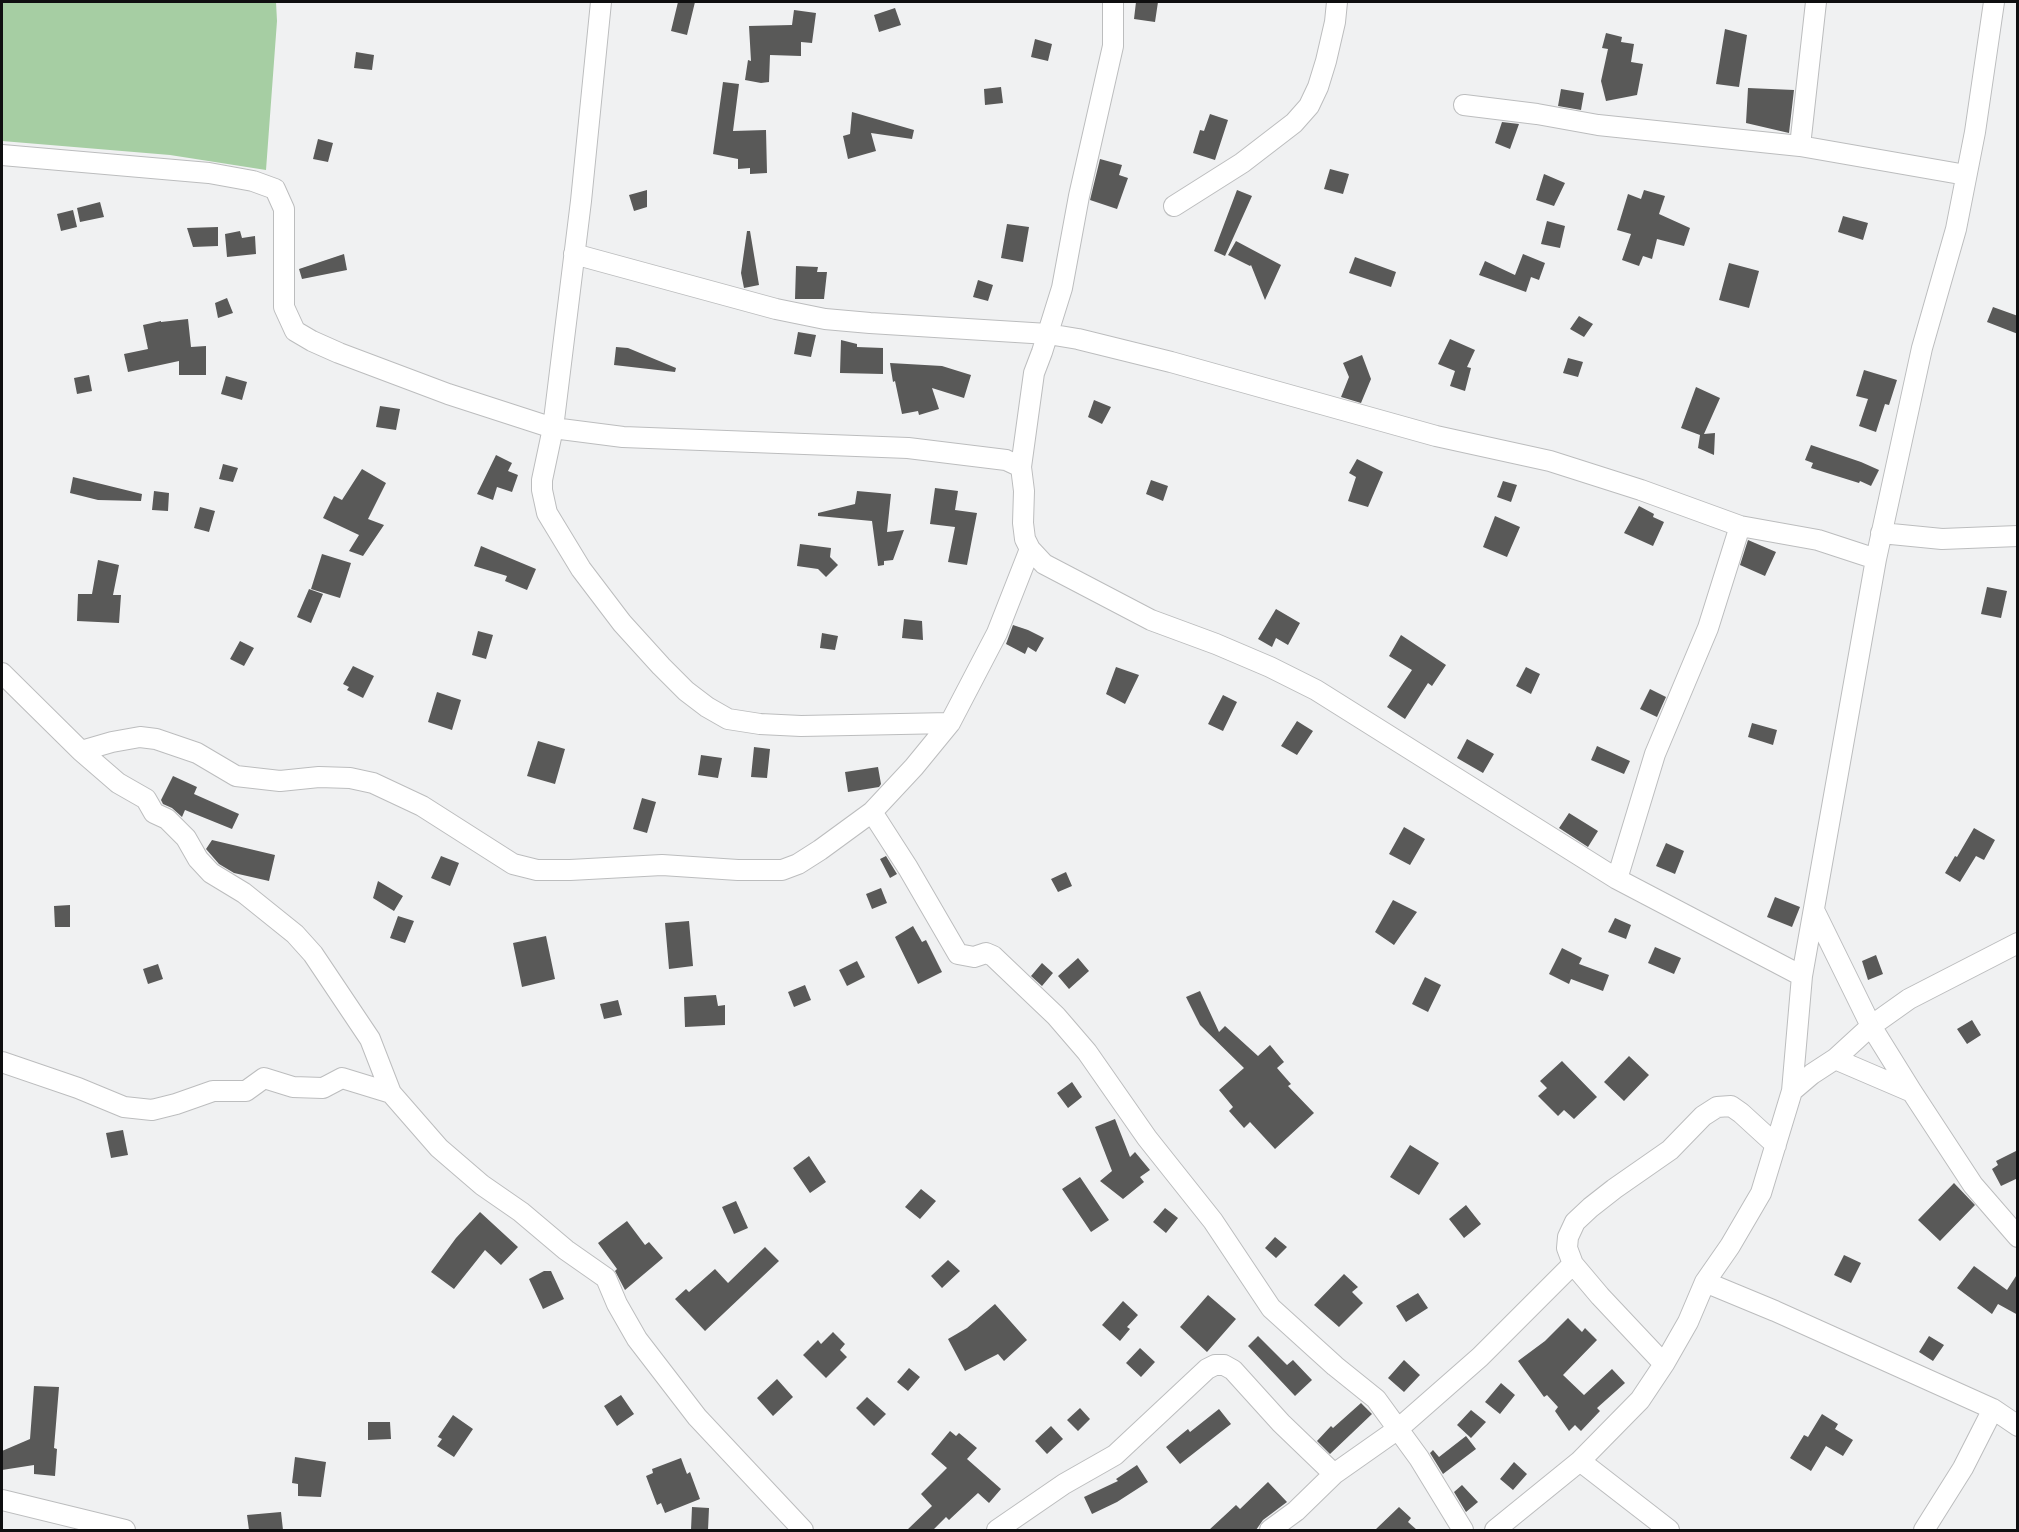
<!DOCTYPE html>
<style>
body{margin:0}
#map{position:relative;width:2019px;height:1532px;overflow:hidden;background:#f0f1f2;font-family:"Work Sans",sans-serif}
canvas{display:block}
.frame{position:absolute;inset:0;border:3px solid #0f0f10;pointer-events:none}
</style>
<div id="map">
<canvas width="2019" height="1532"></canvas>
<div class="frame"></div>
</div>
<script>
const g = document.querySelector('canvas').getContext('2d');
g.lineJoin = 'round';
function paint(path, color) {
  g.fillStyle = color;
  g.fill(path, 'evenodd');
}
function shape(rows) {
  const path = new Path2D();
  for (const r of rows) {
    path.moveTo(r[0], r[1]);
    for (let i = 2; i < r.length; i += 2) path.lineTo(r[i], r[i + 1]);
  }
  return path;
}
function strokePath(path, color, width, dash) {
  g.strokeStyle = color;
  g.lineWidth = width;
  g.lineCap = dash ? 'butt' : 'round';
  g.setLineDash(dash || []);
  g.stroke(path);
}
paint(shape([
 [2,2,276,2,277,21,266,170,170,155,2,141]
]), '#a6cea3');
paint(shape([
 [678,2,695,2,687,35,671,31],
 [1136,2,1158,2,1155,22,1134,19],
 [895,8,901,25,879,32,874,15],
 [794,10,816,13,812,43,801,42,801,56,770,55,769,82,761,83,745,80,748,60,751,61,749,26,792,25],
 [1725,29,1747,35,1739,87,1716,84],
 [1606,33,1622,37,1621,42,1634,44,1631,62,1643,64,1637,95,1606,101,1601,81,1608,49,1602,48],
 [1035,39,1052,44,1048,61,1031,57],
 [356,52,374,55,372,70,354,68],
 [723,82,739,84,733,131,766,130,767,173,750,174,750,168,738,169,738,159,713,154],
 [1001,87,1003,103,985,105,984,89],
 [1748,88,1794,90,1789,133,1746,123],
 [1561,89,1584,93,1581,110,1558,106],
 [852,112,914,130,912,139,871,133,876,151,848,159,843,136,850,134],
 [1210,114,1228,120,1215,160,1193,153,1200,130,1204,131],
 [1502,122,1519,124,1510,149,1495,143],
 [318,139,333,143,328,162,313,159],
 [1100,159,1122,165,1119,175,1128,178,1117,209,1090,200],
 [1330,169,1349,174,1343,194,1324,189],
 [1544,174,1565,183,1554,206,1536,200],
 [647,190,647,207,634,211,629,195],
 [1237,190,1252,196,1225,256,1214,251],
 [1644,190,1665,196,1659,214,1690,228,1684,246,1657,239,1652,259,1643,256,1639,266,1622,260,1631,234,1617,230,1628,194,1641,199],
 [100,202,104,217,80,222,77,208],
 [73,210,77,227,61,231,57,214],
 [1843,216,1868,223,1863,240,1838,232],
 [1547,221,1565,226,1560,248,1541,244],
 [1007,224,1029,227,1023,262,1001,258],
 [218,227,218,246,193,247,187,228],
 [240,231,242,238,255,236,256,254,227,257,225,234],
 [747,231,750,231,759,285,744,288,741,273],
 [1236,241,1281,265,1265,300,1251,265,1250,266,1228,255],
 [344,254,347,270,302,279,299,269],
 [1523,254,1545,263,1539,280,1531,277,1526,292,1479,275,1485,261,1515,275],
 [1355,257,1396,272,1391,287,1349,273],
 [1729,263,1759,271,1749,308,1719,300],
 [796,266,818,267,817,272,827,272,824,299,795,299],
 [978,280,993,285,988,301,973,297],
 [227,298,233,313,218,318,215,303],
 [1993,307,2018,316,2018,334,1987,322],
 [1579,316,1593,324,1584,337,1570,329],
 [188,319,191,347,206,346,206,375,179,375,179,361,128,372,124,354,148,349,143,325,161,321,161,322],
 [798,332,816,335,811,357,794,354],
 [1450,339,1475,350,1467,367,1471,368,1465,391,1450,386,1455,371,1438,364],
 [841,340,857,344,857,347,883,348,883,374,840,373],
 [616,347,628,348,676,368,675,372,614,365],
 [1362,355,1371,379,1361,403,1341,397,1349,377,1343,363],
 [1568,358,1583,362,1578,377,1563,373],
 [890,363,942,366,971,375,964,398,932,388,939,409,919,415,918,411,902,414,895,381,893,382],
 [1864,370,1897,380,1889,405,1885,404,1876,432,1859,426,1868,399,1856,396],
 [89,375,92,391,77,394,74,378],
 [226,376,247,382,242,400,221,394],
 [1696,387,1720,398,1704,434,1715,433,1714,455,1698,448,1700,435,1681,428],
 [1094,400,1111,407,1102,424,1088,417],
 [380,406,400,409,396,430,376,427],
 [1811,445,1861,462,1879,470,1871,486,1860,481,1859,483,1811,468,1813,463,1805,460],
 [496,455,512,463,508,471,518,475,512,492,497,487,493,500,477,494],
 [1357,459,1383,472,1368,507,1348,501,1356,477,1349,473],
 [223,464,238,468,233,482,219,479],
 [362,469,386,483,368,519,384,525,363,556,349,551,359,535,323,518,334,496,342,500],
 [73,477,142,494,141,501,98,500,70,493],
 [1151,480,1168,486,1163,501,1146,494],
 [1503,481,1517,485,1511,502,1497,497],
 [935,488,958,491,955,510,977,513,967,565,948,562,955,527,930,524],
 [154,491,169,493,168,511,152,510],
 [857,491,891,494,887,532,904,530,893,560,884,561,884,565,878,566,872,521,818,516,818,513,855,504],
 [1639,506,1654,514,1653,517,1664,522,1653,546,1624,533],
 [200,507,215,511,209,532,194,528],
 [1495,516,1520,527,1507,557,1483,547],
 [1748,540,1776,552,1765,576,1740,565],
 [800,544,831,548,830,557,838,565,826,577,818,569,797,566],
 [481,546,536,569,527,590,505,581,507,576,474,566],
 [322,554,351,563,340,598,311,589],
 [98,560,119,565,113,595,121,595,119,623,77,621,78,594,92,594],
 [1987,587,2007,591,2001,618,1981,614],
 [309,589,323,594,311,623,297,617],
 [1276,609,1300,623,1288,645,1276,638,1272,647,1258,639],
 [904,619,922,621,923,640,902,638],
 [1013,625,1028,630,1044,638,1036,652,1028,647,1025,654,1006,644],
 [478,631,493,635,486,659,472,655],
 [822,633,838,636,835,650,820,648],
 [1401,635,1446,665,1432,686,1428,683,1405,719,1387,707,1412,670,1389,656],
 [240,641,254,648,244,666,230,659],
 [353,666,374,676,363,698,347,690,349,687,343,684],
 [1116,667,1139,675,1125,704,1106,694],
 [1526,667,1540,674,1531,694,1516,686],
 [1650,689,1666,697,1657,717,1640,709],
 [437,692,461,700,452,730,428,722],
 [1223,695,1237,702,1223,731,1208,724],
 [1297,721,1313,731,1297,755,1281,746],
 [1752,723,1777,730,1773,745,1748,737],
 [1467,739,1494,754,1483,773,1457,758],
 [538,741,565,749,555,784,527,776],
 [1597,746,1630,761,1624,774,1591,760],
 [754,747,770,749,767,778,751,777],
 [701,755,722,758,718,778,698,775],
 [878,767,881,784,879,787,848,792,845,772],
 [173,776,197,787,194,794,239,814,232,829,185,810,182,817,172,808,163,804,161,800],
 [642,798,656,802,647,833,633,829],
 [1569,813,1598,831,1588,847,1559,828],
 [1404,827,1425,839,1410,865,1389,854],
 [1974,828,1995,840,1984,860,1976,856,1960,882,1945,873,1955,856,1957,857],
 [212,840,275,855,269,881,234,873,219,864,206,849],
 [1666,843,1684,851,1675,874,1656,866],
 [441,856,459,863,450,886,431,878],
 [886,856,897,874,890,878,880,859],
 [1066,872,1072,886,1058,892,1051,879],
 [378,881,403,896,394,911,373,898],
 [881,888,887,903,872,909,866,894],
 [1775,897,1800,907,1792,927,1767,917],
 [1393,900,1417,912,1394,945,1375,932],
 [70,905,70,927,55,927,54,906],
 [398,916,414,921,405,943,390,938],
 [1615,918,1631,925,1626,939,1608,932],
 [689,921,693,966,669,969,665,923],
 [913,926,922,942,926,940,942,972,918,984,895,937],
 [546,936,555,979,522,987,513,943],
 [1655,947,1681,958,1674,974,1648,963],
 [1562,948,1582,958,1579,964,1609,975,1603,991,1571,979,1569,984,1549,974],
 [1876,955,1883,974,1868,980,1862,961],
 [1078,958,1089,971,1069,989,1058,976],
 [857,961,865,977,847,986,839,970],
 [1042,963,1053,973,1042,986,1031,976],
 [158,964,163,979,148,984,143,969],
 [1425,977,1441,985,1428,1012,1412,1004],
 [805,985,811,1000,794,1007,788,992],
 [1200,991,1219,1032,1225,1026,1258,1056,1270,1045,1284,1062,1277,1068,1291,1084,1288,1086,1314,1113,1275,1149,1250,1122,1244,1128,1229,1111,1233,1107,1219,1090,1244,1068,1200,1025,1186,997],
 [716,995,718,1006,725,1005,725,1025,685,1027,684,997],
 [618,1000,622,1015,604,1019,600,1004],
 [1972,1020,1981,1035,1967,1044,1957,1029],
 [1629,1056,1649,1075,1624,1101,1604,1082],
 [1562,1061,1597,1097,1574,1119,1564,1110,1558,1116,1538,1096,1547,1088,1540,1081],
 [1072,1082,1082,1097,1068,1108,1057,1093],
 [1115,1119,1130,1157,1135,1152,1150,1170,1140,1177,1144,1182,1123,1199,1100,1181,1112,1171,1095,1127],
 [123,1130,128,1155,111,1158,106,1133],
 [1410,1145,1439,1163,1419,1195,1390,1177],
 [2018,1150,2018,1178,2001,1186,1992,1169,1998,1165,1996,1161],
 [809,1156,826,1182,810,1193,793,1168],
 [1080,1177,1109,1220,1091,1232,1062,1189],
 [1954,1183,1975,1205,1940,1241,1918,1220],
 [921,1189,936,1201,920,1219,905,1207],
 [736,1201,748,1228,734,1234,722,1207],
 [1466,1205,1481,1224,1464,1238,1449,1219],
 [1165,1208,1178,1218,1166,1233,1153,1222],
 [480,1212,518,1247,501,1265,485,1250,454,1289,431,1272,456,1238],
 [627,1221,645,1245,649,1242,663,1258,625,1290,615,1271,617,1269,598,1243],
 [1275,1237,1287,1247,1276,1258,1265,1248],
 [765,1247,779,1261,705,1331,675,1299,686,1289,689,1292,715,1269,728,1283],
 [1844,1255,1861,1263,1851,1283,1834,1275],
 [948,1260,960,1271,942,1288,931,1276],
 [1974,1266,2007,1290,2018,1273,2018,1315,1998,1304,1992,1314,1957,1288],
 [544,1271,551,1271,564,1299,543,1309,529,1279],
 [1344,1274,1358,1287,1352,1292,1363,1303,1339,1327,1314,1305],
 [1418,1293,1428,1308,1406,1322,1396,1306],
 [1208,1295,1236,1319,1207,1352,1180,1327],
 [1123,1301,1138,1315,1127,1327,1130,1329,1120,1341,1102,1325],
 [995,1304,1027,1340,1004,1361,998,1354,965,1371,948,1339,967,1328],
 [1568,1318,1582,1332,1585,1328,1597,1340,1563,1375,1584,1395,1612,1369,1625,1383,1597,1408,1600,1411,1581,1431,1575,1425,1569,1431,1555,1411,1558,1407,1547,1395,1544,1397,1518,1361,1545,1341],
 [833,1332,845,1344,840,1350,847,1357,826,1378,803,1355,818,1340,821,1344],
 [1258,1336,1287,1365,1293,1360,1312,1380,1295,1396,1248,1346],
 [1929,1336,1944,1345,1933,1361,1919,1352],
 [1140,1348,1155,1362,1141,1377,1126,1363],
 [1404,1360,1420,1375,1404,1392,1388,1378],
 [909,1368,920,1377,908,1391,897,1382],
 [777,1379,793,1397,773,1416,757,1398],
 [1501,1383,1515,1395,1500,1414,1485,1402],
 [34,1386,59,1387,54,1448,57,1449,55,1476,34,1474,34,1465,2,1470,2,1451,30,1439],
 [621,1395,634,1414,617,1426,604,1406],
 [867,1397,886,1414,874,1426,856,1408],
 [1361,1403,1372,1414,1330,1454,1317,1441,1331,1426,1333,1428],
 [1080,1408,1090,1419,1078,1431,1067,1420],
 [1219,1409,1231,1424,1180,1464,1166,1447,1188,1429,1190,1432],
 [1471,1410,1486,1422,1471,1438,1457,1425],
 [1822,1414,1838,1424,1835,1429,1853,1440,1843,1456,1826,1446,1811,1471,1790,1458,1804,1435,1808,1437],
 [453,1415,473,1429,454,1457,437,1446,442,1439,438,1437],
 [368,1422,390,1422,391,1439,368,1440],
 [1051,1426,1063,1439,1047,1454,1035,1441],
 [950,1431,956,1436,959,1433,977,1448,967,1459,1001,1489,989,1503,978,1493,949,1520,946,1517,933,1530,907,1530,932,1506,921,1494,947,1468,931,1454],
 [1466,1436,1476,1449,1443,1474,1430,1453,1433,1450,1439,1457],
 [295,1457,326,1462,321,1497,298,1496,298,1484,292,1483],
 [681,1458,687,1474,690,1472,700,1499,665,1513,661,1503,657,1505,646,1476,653,1473,652,1469],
 [1514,1462,1527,1474,1513,1490,1500,1479],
 [1137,1465,1148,1482,1117,1502,1092,1514,1084,1497,1118,1481,1116,1479],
 [1268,1482,1287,1502,1263,1520,1256,1530,1209,1530,1236,1505,1240,1509],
 [1462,1485,1478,1502,1466,1512,1454,1492],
 [692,1507,709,1508,708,1530,691,1530],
 [1399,1507,1411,1518,1408,1522,1417,1530,1375,1530],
 [281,1512,283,1530,249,1530,247,1515]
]), '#595958');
const minor = shape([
 [601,2,581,201,553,428,542,480,542,490,547,513,581,569,622,623,661,666,686,691,707,707,728,719,760,724,801,726,950,723],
 [1464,105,1537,114,1598,125,1800,146,1966,175],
 [1800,146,1816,2],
 [2,155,209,173,253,181,275,189,284,209,284,307,295,331,312,341,339,353,448,394,553,428,623,437,908,448,1006,460,1021,467,1024,491,1023,523,1025,539,1030,549,1044,564,1151,620,1216,644,1270,667,1316,690,1617,879,1802,976],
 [1174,206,1242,163,1294,123,1309,106,1318,87,1326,61,1335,22,1337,2],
 [574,254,776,309,825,319,870,323,1048,334,1078,339,1171,362,1436,436,1550,461,1641,490,1740,526,1818,540,1876,559],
 [1021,467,1034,373,1042,352,1062,288,1079,196,1113,46,1113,2],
 [1881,533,1942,539,2018,536],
 [2,673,81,751,118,783,146,799,154,813,167,819,186,838,198,859,211,873,244,893,295,934,313,954,370,1039,391,1093,439,1148,482,1185,521,1212,566,1250,606,1278,617,1304,637,1339,697,1417,803,1530],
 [81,751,112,742,140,737,156,739,197,753,236,776,280,781,319,777,350,778,373,783,422,806,513,864,537,870,570,870,662,865,738,870,782,870,798,864,820,850,872,812,914,767,950,723,997,633,1030,549],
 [872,812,908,868,958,954,974,957,986,953,993,956,1056,1016,1087,1052,1147,1138,1213,1221,1271,1308,1335,1366,1376,1399,1419,1458,1463,1530],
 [1617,879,1655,754,1708,628,1740,526],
 [1814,910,1871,1026,1912,1092,1973,1185,2018,1237],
 [1835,1059,1912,1092],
 [2,1062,78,1088,124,1107,152,1110,176,1104,213,1091,246,1091,264,1078,293,1087,323,1088,342,1078,391,1093],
 [1792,1091,1812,1074,1835,1059,1871,1026,1909,999,2018,943],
 [1705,1282,1775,1311,1993,1409,2018,1426],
 [1664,1364,1600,1296,1573,1264,1567,1248,1568,1237,1575,1222,1591,1207,1614,1189,1670,1150,1703,1116,1717,1107,1731,1106,1741,1113,1776,1145],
 [1580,1461,1669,1530],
 [2,1500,125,1530],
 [997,1530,1064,1484,1115,1455,1207,1369,1215,1365,1224,1365,1233,1370,1281,1423,1334,1474],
 [1270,1530,1296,1511,1334,1474,1398,1429,1480,1357,1573,1264],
 [1495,1530,1580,1461,1640,1400,1664,1364,1688,1322,1705,1282,1730,1246,1761,1193,1792,1091,1802,976,1876,559,1922,348,1956,229,1975,132,1994,2],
 [1924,1530,1963,1468,1993,1409]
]);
strokePath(minor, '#bcbdbe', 22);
strokePath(minor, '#fff', 20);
</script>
